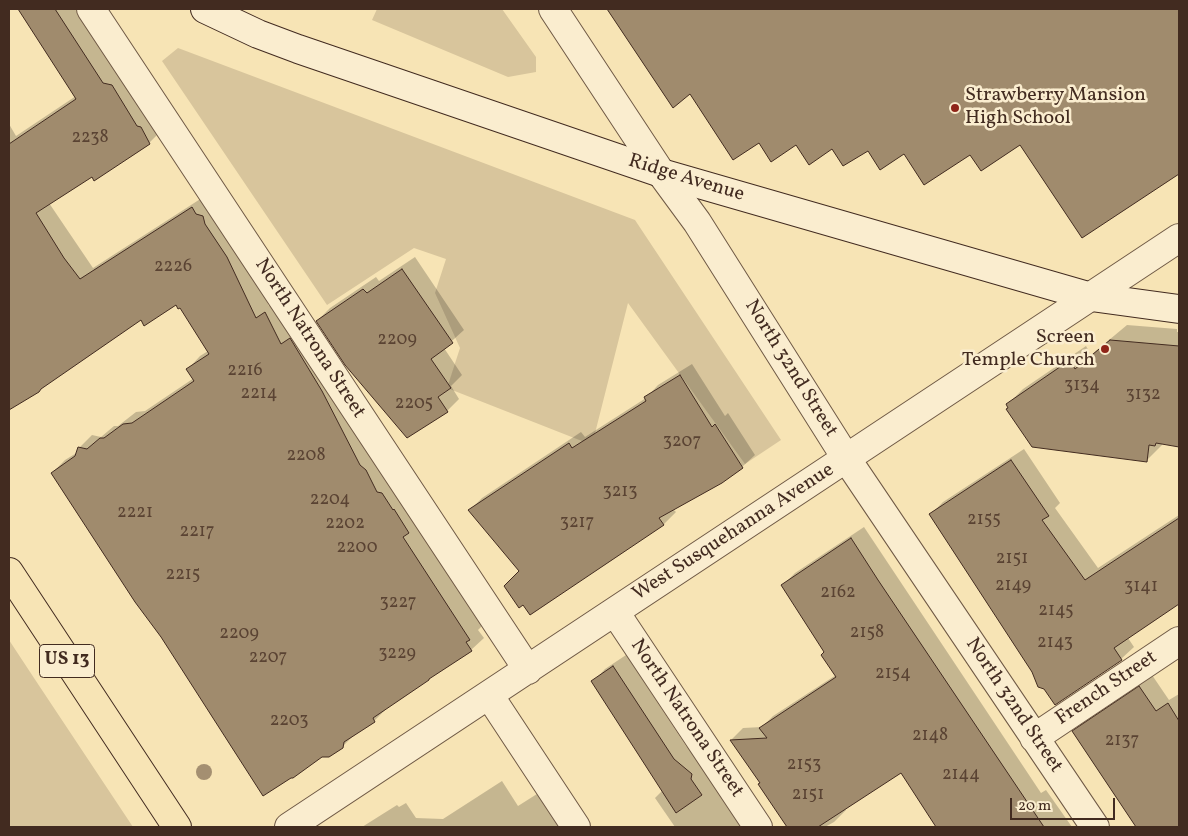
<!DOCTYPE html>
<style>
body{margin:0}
#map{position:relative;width:1188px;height:836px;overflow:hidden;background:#f7e4b5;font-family:Vollkorn,serif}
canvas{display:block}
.frame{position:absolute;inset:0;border:10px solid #422b20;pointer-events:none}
.scale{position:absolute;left:1010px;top:798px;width:105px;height:22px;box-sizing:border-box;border:2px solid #422b20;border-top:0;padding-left:6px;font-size:15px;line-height:18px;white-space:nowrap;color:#422b20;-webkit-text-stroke:4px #faedcf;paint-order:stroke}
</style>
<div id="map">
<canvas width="1188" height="836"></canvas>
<div class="frame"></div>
<div class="scale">20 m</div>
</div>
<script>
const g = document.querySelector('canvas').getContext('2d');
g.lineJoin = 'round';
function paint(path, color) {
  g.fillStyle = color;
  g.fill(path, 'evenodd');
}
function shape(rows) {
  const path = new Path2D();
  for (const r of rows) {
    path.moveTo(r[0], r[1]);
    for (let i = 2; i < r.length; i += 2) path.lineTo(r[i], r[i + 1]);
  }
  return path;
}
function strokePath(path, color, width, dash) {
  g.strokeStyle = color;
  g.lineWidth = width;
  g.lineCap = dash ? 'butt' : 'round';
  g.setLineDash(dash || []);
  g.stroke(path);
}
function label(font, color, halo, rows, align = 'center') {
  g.font = font + ' Vollkorn,serif';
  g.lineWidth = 5;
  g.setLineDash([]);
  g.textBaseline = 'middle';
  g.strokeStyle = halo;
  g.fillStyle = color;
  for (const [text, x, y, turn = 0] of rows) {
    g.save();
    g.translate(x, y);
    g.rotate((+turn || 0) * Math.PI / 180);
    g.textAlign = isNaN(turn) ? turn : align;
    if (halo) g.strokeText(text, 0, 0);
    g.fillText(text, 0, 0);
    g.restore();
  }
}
paint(shape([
 [377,9,502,9,536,57,536,72,508,77,372,20],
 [178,48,635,220,781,440,745,464,628,303,592,445,447,388,460,348,435,293,446,259,414,248,327,305,162,61],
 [9,640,34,678,133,827,9,827]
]), '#d8c59c');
paint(shape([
 [20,9,75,9,116,71,124,73,161,131,149,143,92,175,49,203,93,268,205,196,239,244,269,306,278,301,416,525,482,626,478,630,484,638,471,650,433,674,387,708,374,721,355,734,342,747,162,637,52,473,65,460,78,452,79,448,92,435,101,437,114,426,118,426,136,412,145,411,194,378,188,369,200,356,208,351,180,306,177,303,141,318,45,385,38,391,9,409,9,124,16,136,76,96],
 [608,9,1179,9,1179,172,1082,237,1020,144,971,153,904,153,796,143,691,92,673,106],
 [415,257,464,330,444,348,462,375,451,386,459,399,447,411,317,321,330,308,376,277,379,281],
 [1127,325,1177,329,1177,332,1179,332,1179,445,1162,443,1162,445,1146,461,1010,407,1008,404,1023,389,1086,346,1091,355],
 [692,364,725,416,728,413,755,455,742,467,721,482,673,509,676,512,664,524,523,603,521,571,470,510,482,498,581,432,585,437,646,398,658,385],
 [1024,449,1060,503,1055,508,1098,568,1179,515,1179,603,1128,638,1134,647,1121,659,1056,703,931,514,943,502],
 [864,527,1041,793,1046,790,1072,827,938,827,902,772,845,808,846,810,834,822,825,827,788,827,760,784,761,783,731,740,743,728,762,727,773,716,836,675,825,652,783,585,795,573],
 [626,655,686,746,709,766,743,827,675,827,655,798,663,790,593,682,605,669],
 [1152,675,1169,700,1179,694,1179,827,1137,827,1074,731,1086,719],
 [502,781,518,806,548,787,573,827,362,827,397,805,399,807,406,803,416,818,443,819]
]), '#0003');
const building = shape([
 [18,9,55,9,103,83,112,85,137,126,141,127,150,144,94,181,92,177,36,213,64,258,80,279,192,207,196,214,203,216,205,224,227,257,256,318,265,312,281,344,290,338,322,391,360,465,366,470,377,492,382,493,393,510,394,509,409,533,403,537,470,640,466,642,472,651,429,679,429,680,373,718,375,722,344,742,343,748,329,757,322,757,293,778,291,778,263,796,161,637,135,602,51,473,75,456,78,447,87,449,100,438,104,438,123,424,132,423,194,381,186,369,209,354,180,308,178,309,176,305,144,326,141,320,41,389,39,392,9,410,9,144,76,99,18,9],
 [607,9,1179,9,1179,174,1082,238,1020,145,981,171,970,155,924,185,904,154,880,170,868,151,843,166,832,149,809,165,796,145,771,162,759,143,733,160,690,94,673,108,607,9],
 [402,269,453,343,431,359,451,388,438,397,448,412,407,438,345,365,316,321,363,289,367,293,402,269],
 [1110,340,1179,346,1179,447,1156,443,1155,446,1149,445,1147,462,1032,447,1006,409,1008,408,1006,404,1070,360,1075,369,1110,340],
 [680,375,712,427,715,424,743,468,722,483,659,518,664,525,530,615,523,605,519,608,504,586,519,571,468,510,569,443,572,448,646,401,644,397,680,375],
 [1011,460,1049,516,1042,520,1085,580,1179,518,1179,604,1114,648,1122,660,1055,705,1044,689,1038,687,1032,672,929,514,1011,460],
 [851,538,878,580,1044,827,936,827,901,773,818,827,787,827,758,784,760,783,730,740,767,738,759,728,836,677,821,655,824,652,781,585,851,538],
 [613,666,674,759,692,774,691,779,702,795,676,813,591,681,613,666],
 [1139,686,1156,711,1168,703,1179,721,1179,827,1136,827,1072,731,1139,686]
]);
paint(building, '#a08b6d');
strokePath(building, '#422b20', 1);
const street = shape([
 [91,9,528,670],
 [553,9,661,173,697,222,846,458,1095,827],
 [615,612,758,827],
 [489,695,576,827],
 [1034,738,1179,641],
 [289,827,1179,238]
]);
const secondary = shape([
 [205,9,258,34,298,49,661,173,1091,297,1179,309]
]);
const primary = shape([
 [9,572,177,827]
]);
strokePath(street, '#6f5945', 30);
strokePath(secondary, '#422b20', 30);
strokePath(primary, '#422b20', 30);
strokePath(street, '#faedcf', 28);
strokePath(secondary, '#faedcf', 28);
strokePath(primary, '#f7e4b5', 28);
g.fillStyle = '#a48f71';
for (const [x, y] of [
 [204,772]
]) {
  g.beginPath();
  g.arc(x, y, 8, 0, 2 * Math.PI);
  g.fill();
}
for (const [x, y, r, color] of [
 [955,108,5,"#8f2418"],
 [1105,349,5,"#8f2418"]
]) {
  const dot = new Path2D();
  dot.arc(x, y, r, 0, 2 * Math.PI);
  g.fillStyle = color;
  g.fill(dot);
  strokePath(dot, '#faedcf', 2);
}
label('18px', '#5a4333', null, [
 ["2238",90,139],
 ["2226",173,268],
 ["2209",397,341],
 ["2216",245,372],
 ["3134",1082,387],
 ["2214",259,395],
 ["3132",1143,396],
 ["2205",414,405],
 ["3207",682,443],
 ["2208",306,457],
 ["3213",620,493],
 ["2204",330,501],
 ["2221",135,514],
 ["2155",984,521],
 ["3217",577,524],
 ["2202",345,525],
 ["2217",197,533],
 ["2200",357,549],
 ["2151",1012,560],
 ["2215",183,576],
 ["2149",1013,587],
 ["3141",1141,588],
 ["2162",838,594],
 ["3227",398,604],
 ["2145",1056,612],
 ["2158",867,634],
 ["2209",239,635],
 ["2143",1055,644],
 ["3229",397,655],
 ["2207",268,659],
 ["2154",893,675],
 ["2203",289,722],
 ["2148",930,737],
 ["2137",1122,742],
 ["2153",804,766],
 ["2144",961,776],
 ["2151",808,796]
]);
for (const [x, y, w] of [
 [67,661,55]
]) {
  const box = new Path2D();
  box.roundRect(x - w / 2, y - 16.5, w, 33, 4);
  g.fillStyle = '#faedcf';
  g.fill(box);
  strokePath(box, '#422b20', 1);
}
label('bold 19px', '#422b20', null, [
 ["US 13",67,661]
]);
label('20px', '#422b20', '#faedcf', [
 ["Strawberry Mansion",965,96],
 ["High School",965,119],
 ["Screen",1095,338,"right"],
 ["Temple Church",1095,361,"right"]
], 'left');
label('20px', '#422b20', '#faedcf', [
 ["Ridge Avenue",686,179,17],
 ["North Natrona Street",309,339,57],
 ["North 32nd Street",790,369,58],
 ["West Susquehanna Avenue",734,533,-33],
 ["French Street",1107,689,-34],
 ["North 32nd Street",1013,706,56],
 ["North Natrona Street",686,719,56]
]);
</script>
